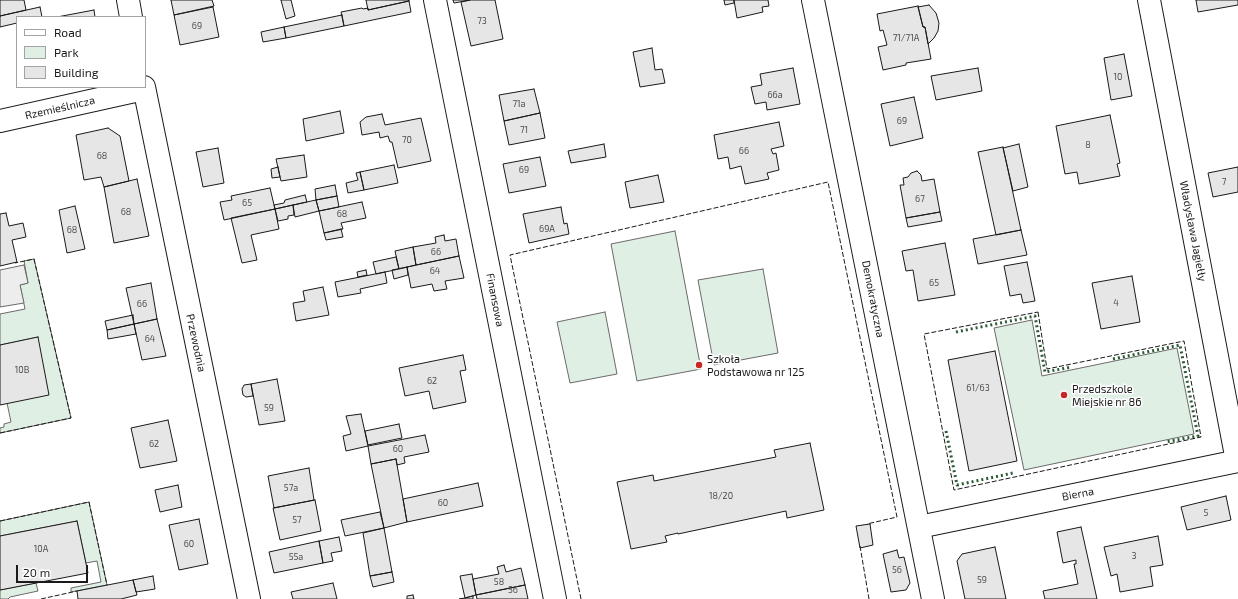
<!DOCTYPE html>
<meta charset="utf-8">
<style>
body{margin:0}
#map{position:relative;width:1238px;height:599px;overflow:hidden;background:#fff;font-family:"Exo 2",sans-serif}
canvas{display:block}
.legend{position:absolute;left:16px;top:16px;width:130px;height:72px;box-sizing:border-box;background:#fff;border:1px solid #a3a3a3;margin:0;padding:5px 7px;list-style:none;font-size:12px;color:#1a1a1a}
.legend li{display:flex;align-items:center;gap:8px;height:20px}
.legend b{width:20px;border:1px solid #a3a3a3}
.scale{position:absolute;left:16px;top:565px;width:72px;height:18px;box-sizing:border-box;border:2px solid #1a1a1a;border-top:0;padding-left:5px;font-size:12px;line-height:14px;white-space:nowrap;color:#1a1a1a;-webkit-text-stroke:3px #fff;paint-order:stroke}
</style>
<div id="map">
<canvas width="1238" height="599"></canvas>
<ul class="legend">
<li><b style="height:5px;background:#fff"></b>Road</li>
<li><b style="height:11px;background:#e0efe3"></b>Park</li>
<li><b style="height:11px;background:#e6e6e6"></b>Building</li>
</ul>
<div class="scale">20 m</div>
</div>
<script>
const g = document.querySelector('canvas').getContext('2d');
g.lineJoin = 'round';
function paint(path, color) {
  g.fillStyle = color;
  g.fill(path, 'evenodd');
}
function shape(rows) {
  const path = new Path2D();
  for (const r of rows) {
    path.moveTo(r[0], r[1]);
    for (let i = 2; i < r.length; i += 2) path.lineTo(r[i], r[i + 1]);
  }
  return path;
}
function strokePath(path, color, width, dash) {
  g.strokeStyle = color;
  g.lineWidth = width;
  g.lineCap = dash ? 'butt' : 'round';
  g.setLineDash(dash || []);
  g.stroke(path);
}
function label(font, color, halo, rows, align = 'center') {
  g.font = font + ' "Exo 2",sans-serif';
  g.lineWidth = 3;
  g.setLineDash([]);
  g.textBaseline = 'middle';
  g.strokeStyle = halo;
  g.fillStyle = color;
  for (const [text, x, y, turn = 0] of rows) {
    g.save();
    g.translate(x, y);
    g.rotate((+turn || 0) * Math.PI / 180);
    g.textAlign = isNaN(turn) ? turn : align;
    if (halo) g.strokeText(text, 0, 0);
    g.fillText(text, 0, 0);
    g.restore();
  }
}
const green = shape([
 [675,231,701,369,637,381,611,244,675,231],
 [34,259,71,418,0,433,0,428,4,427,4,424,11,422,7,403,38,337,0,345,0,314,25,309,20,285,28,283,24,261,34,259],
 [763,269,778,353,714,365,698,280,763,269],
 [605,312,617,374,570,383,557,322,605,312],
 [1032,320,1042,376,1177,348,1194,434,1024,470,994,328,1032,320],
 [89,502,107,585,71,592,71,588,101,582,97,561,86,563,77,521,0,536,0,521,89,502],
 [36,583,38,591,10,597,8,599,0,599,0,590,36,583]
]);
paint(green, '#e0efe3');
strokePath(green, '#6a6a6a', 1);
const parking = shape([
 [24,265,28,283,20,285,24,303,0,307,0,270,24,265]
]);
paint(parking, '#ededed');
strokePath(parking, '#6a6a6a', 1);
const building = shape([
 [0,0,24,0,26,10,0,16,0,0],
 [171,0,212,0,214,6,174,15,171,0],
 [281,0,291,0,295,16,286,19,281,0],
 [366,0,409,0,409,1,368,10,366,0],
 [453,0,470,0,454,3,453,0],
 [470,0,495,0,503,39,471,46,461,2,470,0],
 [724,0,734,0,734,3,725,5,724,0],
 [734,0,768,0,769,6,762,7,763,12,737,18,734,0],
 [1196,0,1238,0,1238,5,1198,12,1196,0],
 [409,1,411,12,344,26,341,12,362,8,363,9,368,8,368,10,409,1],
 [929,5,936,13,939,23,938,31,934,38,928,44,925,27,923,27,918,7,929,5],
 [918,6,923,27,925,27,931,59,906,63,906,65,883,70,878,47,887,45,883,30,880,31,877,14,918,6],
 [40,7,42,17,17,17,17,23,0,27,0,16,40,7],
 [213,7,219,37,180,45,174,15,213,7],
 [94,10,95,17,57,17,94,10],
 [342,15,344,26,286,38,284,27,342,15],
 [284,27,286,38,263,42,261,32,284,27],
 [652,48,655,70,662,69,665,83,640,87,633,52,652,48],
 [1124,54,1132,96,1111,100,1104,58,1124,54],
 [793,68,800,104,767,110,766,102,755,104,751,87,762,85,760,74,793,68],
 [978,68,982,91,936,100,931,76,978,68],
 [534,89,540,113,504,121,499,95,534,89],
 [914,97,923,138,890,146,881,104,914,97],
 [340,111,344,133,306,141,303,119,340,111],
 [540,113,545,138,509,145,504,121,540,113],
 [382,114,385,125,421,118,431,161,398,168,392,142,390,142,388,136,380,138,379,132,362,135,360,122,366,117,382,114],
 [1110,115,1120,163,1117,164,1120,176,1079,184,1077,172,1065,174,1056,126,1110,115],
 [779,122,784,146,771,149,773,154,776,153,779,170,767,173,769,179,745,184,741,166,730,169,728,157,718,159,714,135,779,122],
 [108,128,120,136,129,181,104,187,101,177,84,180,76,135,108,128],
 [604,144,606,157,571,163,568,151,604,144],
 [1019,144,1028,187,1013,191,1003,148,1019,144],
 [1003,147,1021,230,996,235,978,152,1003,147],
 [218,148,224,183,203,187,196,152,218,148],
 [304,155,307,177,281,181,276,159,304,155],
 [540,157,546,186,509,193,503,164,540,157],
 [394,165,398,183,364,190,360,172,394,165],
 [278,167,280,177,272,178,271,169,278,167],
 [1238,167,1238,192,1213,197,1208,173,1238,167],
 [917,171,921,175,922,181,934,179,940,212,906,218,900,185,904,185,903,178,908,177,911,173,917,171],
 [360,172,364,190,348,193,346,183,358,180,356,173,360,172],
 [658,175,664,202,630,208,625,182,658,175],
 [137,179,149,236,114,243,104,187,137,179],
 [335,185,337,196,316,200,315,189,335,185],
 [270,188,275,209,224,220,220,202,232,200,231,196,270,188],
 [305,195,307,202,275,209,274,205,284,203,285,200,305,195],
 [337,196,339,207,319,211,316,200,337,196],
 [316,200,319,211,295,217,293,205,316,200],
 [362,202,366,218,341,223,343,229,324,233,319,211,362,202],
 [293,205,294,215,288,216,288,219,278,221,275,209,293,205],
 [75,206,85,249,67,253,59,210,75,206],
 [561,207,564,224,567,223,569,234,529,243,523,214,561,207],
 [275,209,279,229,251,235,257,260,242,263,231,218,275,209],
 [940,212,942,221,908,227,906,218,940,212],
 [6,213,9,226,23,223,26,237,12,240,17,262,0,266,0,214,6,213],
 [341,229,343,237,326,240,324,233,341,229],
 [1021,230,1027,255,978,264,973,239,1021,230],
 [444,235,445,241,456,239,459,256,416,265,413,247,436,243,435,237,444,235],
 [945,243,955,295,918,301,913,270,906,271,902,251,945,243],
 [413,247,416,265,399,269,395,251,413,247],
 [459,256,464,278,445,281,447,289,434,291,432,284,411,288,407,267,459,256],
 [396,257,399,269,376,274,373,262,396,257],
 [1027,262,1035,301,1023,303,1021,294,1010,296,1004,266,1027,262],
 [407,267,408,275,394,279,392,270,407,267],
 [366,270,367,275,358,277,357,272,366,270],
 [385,272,387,283,360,289,361,293,338,297,335,282,385,272],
 [1132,276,1140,322,1101,329,1092,283,1132,276],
 [151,283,157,319,134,324,126,288,151,283],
 [323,287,329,315,296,321,293,303,305,301,303,291,323,287],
 [133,315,134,324,107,330,105,321,133,315],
 [157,319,166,356,142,360,134,324,157,319],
 [134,324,136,334,108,339,107,330,134,324],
 [38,337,49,395,0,405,0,345,38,337],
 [995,351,1017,461,969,471,948,360,995,351],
 [463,355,466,370,460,371,466,402,433,409,429,391,405,396,399,368,463,355],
 [277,379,285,421,259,425,251,384,277,379],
 [251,384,253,396,246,397,243,395,242,389,244,385,251,384],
 [361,414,368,446,346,451,343,436,351,434,346,416,361,414],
 [168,420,177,461,140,468,131,428,168,420],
 [399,424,402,438,368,445,365,431,399,424],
 [425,435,429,452,404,457,405,463,397,465,396,459,371,464,368,446,425,435],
 [810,443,824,510,787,518,786,511,678,534,678,533,665,536,667,542,631,549,617,482,653,475,654,481,776,457,774,450,810,443],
 [396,459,407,522,384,528,371,464,396,459],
 [309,468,314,500,274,508,268,476,309,468],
 [478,483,483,506,407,522,403,499,478,483],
 [178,485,182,507,160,512,155,490,178,485],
 [1226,496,1231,520,1187,530,1181,507,1226,496],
 [315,500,321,531,280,540,273,508,315,500],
 [380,512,384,528,345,536,341,520,380,512],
 [199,519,208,564,179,570,169,525,199,519],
 [77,521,88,573,0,590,0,536,77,521],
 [870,524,873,545,860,548,856,526,870,524],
 [1081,527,1097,599,1045,599,1043,591,1078,584,1074,564,1076,564,1076,560,1063,563,1057,532,1081,527],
 [384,528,392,572,370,576,363,533,384,528],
 [1158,536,1163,565,1150,567,1153,586,1120,592,1117,574,1111,576,1104,547,1158,536],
 [339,537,342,551,331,553,333,561,323,563,319,541,339,537],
 [319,541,323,563,274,573,269,552,319,541],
 [995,547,1006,599,965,599,957,561,962,554,995,547],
 [897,550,899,558,904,557,910,583,906,590,891,592,883,554,897,550],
 [504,565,506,572,521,568,525,585,476,595,473,579,499,574,497,567,504,565],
 [392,572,394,582,373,587,370,576,392,572],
 [472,574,476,595,465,598,460,576,472,574],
 [153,576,155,589,136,592,133,580,153,576],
 [133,580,137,595,121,599,78,599,77,591,133,580],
 [333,583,337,599,293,599,291,592,333,583],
 [525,585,528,599,477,599,476,595,525,585],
 [413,595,414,599,407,599,407,596,413,595],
 [473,596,473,599,459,599,465,598,473,596]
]);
paint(building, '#e6e6e6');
strokePath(building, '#1a1a1a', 1);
const minor = shape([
 [128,0,131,17],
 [435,0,555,599],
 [813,0,933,599],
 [1149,0,1237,461],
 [144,87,249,599],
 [0,121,144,89],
 [919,527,1238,461]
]);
strokePath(minor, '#1a1a1a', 24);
strokePath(minor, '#fff', 22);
strokePath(shape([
 [956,332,1035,316,1045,372,1072,367],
 [1113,359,1180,345,1198,436,1165,442],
 [946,431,957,485,1013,473]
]), '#2b5a34', 3, [2, 3]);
strokePath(shape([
 [1038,312,1047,369,1184,341,1201,437,954,490,924,334,1038,312],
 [0,433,71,418,34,259,15,263],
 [0,521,89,502,107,585],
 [860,546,869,599],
 [41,599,77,591],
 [581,599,510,255,828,182,897,517,867,524]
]), '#1a1a1a', 1, [5, 2]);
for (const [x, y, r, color] of [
 [699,365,4,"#c62828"],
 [1064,395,4,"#c62828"]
]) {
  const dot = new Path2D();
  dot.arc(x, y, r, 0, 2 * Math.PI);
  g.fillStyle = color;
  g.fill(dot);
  strokePath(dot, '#fff', 1.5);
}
label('9px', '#4d4d4d', null, [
 ["73",482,21],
 ["69",197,26],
 ["71/71A",906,38],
 ["10",1118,77],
 ["66a",775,95],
 ["71a",519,104],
 ["69",902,121],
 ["71",524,130],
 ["70",407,140],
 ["8",1088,145],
 ["66",744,151],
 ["68",102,156],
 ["69",524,170],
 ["7",1224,182],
 ["67",920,199],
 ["65",247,203],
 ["68",126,212],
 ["68",342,214],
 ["69A",547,229],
 ["68",72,230],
 ["66",436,252],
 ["64",435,271],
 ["65",934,283],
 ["4",1116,303],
 ["66",142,304],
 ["64",150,339],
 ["10B",22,370],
 ["62",432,381],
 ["61/63",978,388],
 ["59",269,408],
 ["62",154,444],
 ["60",398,449],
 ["57a",291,488],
 ["18/20",721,496],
 ["60",443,503],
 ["5",1206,513],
 ["57",297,520],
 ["60",189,544],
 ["10A",41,549],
 ["3",1134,556],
 ["55a",296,557],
 ["56",897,570],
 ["59",982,580],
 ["58",499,582],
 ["56",513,590]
]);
label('11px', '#1a1a1a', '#fff', [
 ["Rzemieślnicza",60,108,-13],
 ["Władysława Jagiełły",1193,231,79],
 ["Demokratyczna",873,299,79],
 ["Finansowa",495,300,79],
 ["Przewodnia",196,343,78],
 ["Bierna",1078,494,-11]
]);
label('11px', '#1a1a1a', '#fff', [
 ["Szkoła",707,359],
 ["Podstawowa nr 125",707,372],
 ["Przedszkole",1072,389],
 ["Miejskie nr 86",1072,402]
], 'left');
</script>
